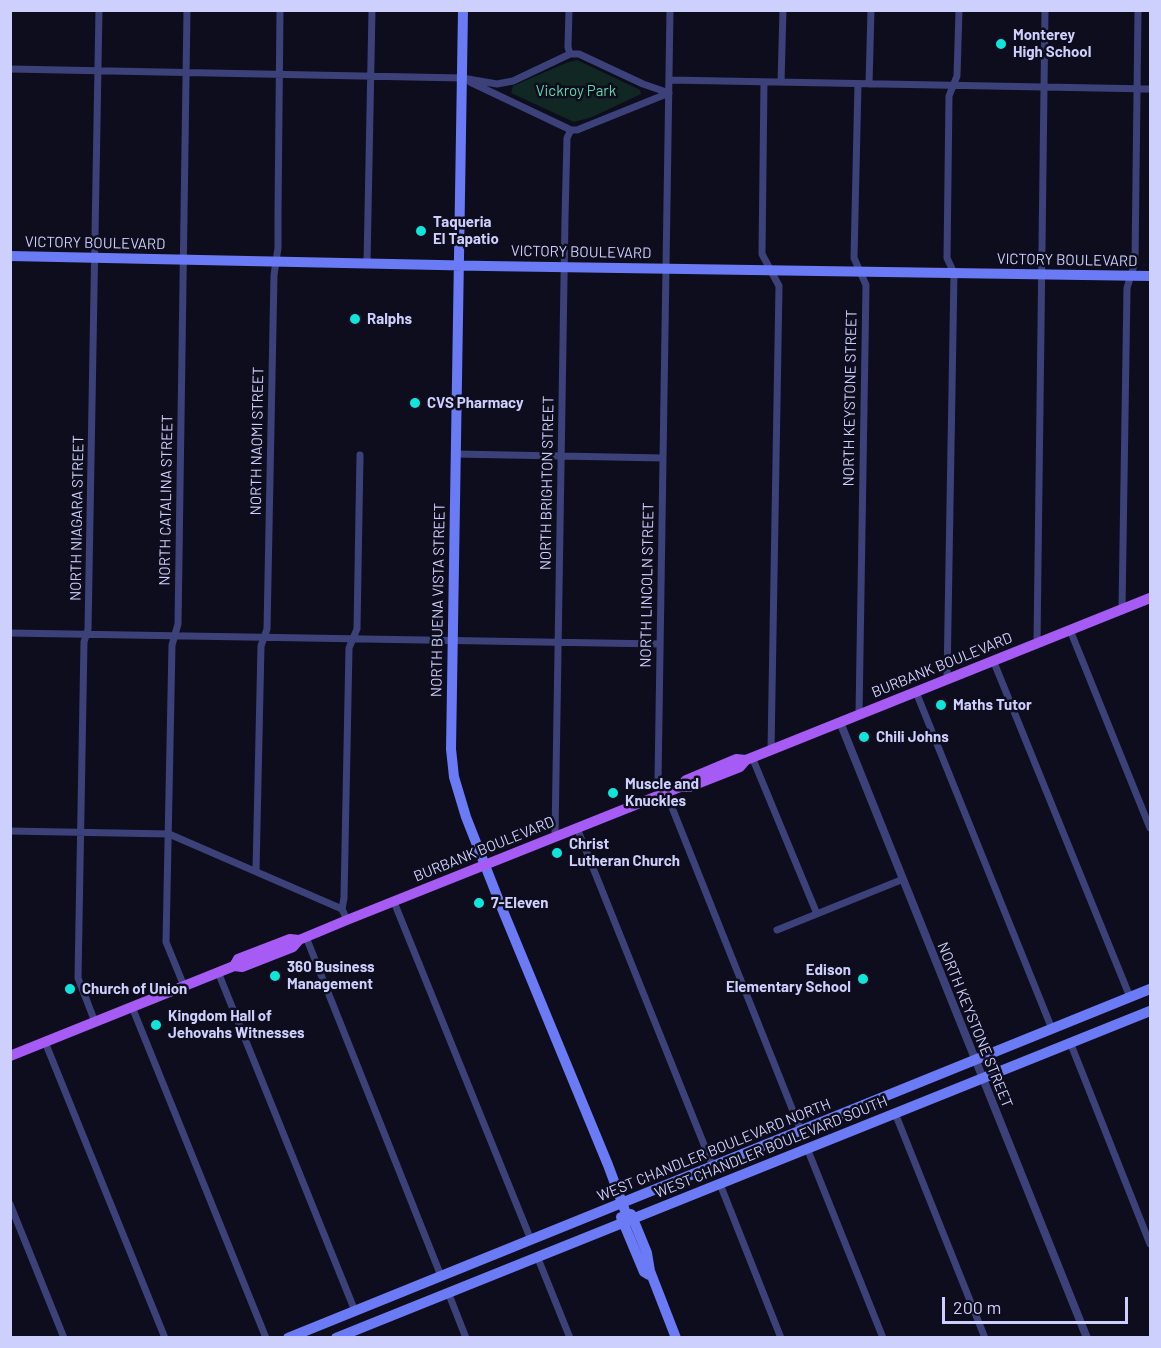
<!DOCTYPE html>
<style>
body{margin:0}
#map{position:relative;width:1161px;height:1348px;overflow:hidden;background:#0e0d1e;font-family:Barlow,sans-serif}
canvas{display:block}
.frame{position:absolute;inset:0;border:12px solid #cdcffc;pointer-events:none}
.scale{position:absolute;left:942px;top:1297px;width:186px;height:27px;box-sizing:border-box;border:3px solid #cdcffc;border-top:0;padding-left:8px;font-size:18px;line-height:21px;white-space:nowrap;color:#cdcffc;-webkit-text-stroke:4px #0e0d1e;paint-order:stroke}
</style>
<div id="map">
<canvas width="1161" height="1348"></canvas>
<div class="frame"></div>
<div class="scale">200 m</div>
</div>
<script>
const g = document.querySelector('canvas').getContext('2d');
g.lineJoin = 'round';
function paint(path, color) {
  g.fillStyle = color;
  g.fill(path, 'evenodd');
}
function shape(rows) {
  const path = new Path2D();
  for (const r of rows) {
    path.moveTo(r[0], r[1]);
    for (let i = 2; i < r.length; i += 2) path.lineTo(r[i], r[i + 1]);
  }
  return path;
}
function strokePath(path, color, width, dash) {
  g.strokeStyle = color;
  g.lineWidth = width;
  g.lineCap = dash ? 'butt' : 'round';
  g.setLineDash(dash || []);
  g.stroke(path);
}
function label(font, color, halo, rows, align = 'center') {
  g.font = font + ' Barlow,sans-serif';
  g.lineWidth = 5;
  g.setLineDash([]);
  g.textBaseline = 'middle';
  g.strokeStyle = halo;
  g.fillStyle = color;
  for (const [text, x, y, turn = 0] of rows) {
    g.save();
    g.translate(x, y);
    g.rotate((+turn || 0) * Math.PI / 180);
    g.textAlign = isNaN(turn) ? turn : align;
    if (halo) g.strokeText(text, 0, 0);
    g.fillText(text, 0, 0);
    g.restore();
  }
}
paint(shape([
 [577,60,640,90,641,94,592,117,574,122,511,93,513,86,566,63]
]), '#112723');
strokePath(shape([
 [569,10,568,47,570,54],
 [670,10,658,780,671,805,801,1131],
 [10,69,462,78,497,84,513,81,570,54,579,54,643,84,669,93],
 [669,80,1150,89],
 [470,82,571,130,577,130,669,93],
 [764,82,762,254,779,286,771,750],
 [781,82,783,10],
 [858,84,854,258,866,285,859,714],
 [869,84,871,10],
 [367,263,372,10],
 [456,454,663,458],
 [1122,609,1127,288,1135,262,1138,10],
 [1070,630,1150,828],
 [10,633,660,644],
 [1037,642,1045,10],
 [993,660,1130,997],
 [947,679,954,273,947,258,949,96,957,76,959,10],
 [916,692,1052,1029],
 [752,757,817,914],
 [577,828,713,1167],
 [10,831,169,834,342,909],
 [555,836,565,218,567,138,571,130],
 [256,871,261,646,267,629,274,275,278,248,278,213,280,10],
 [394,902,531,1240],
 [347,920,342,909,344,898,349,648,357,629,360,455],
 [777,930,901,880],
 [306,937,441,1276],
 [218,972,355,1311],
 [184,986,166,942,172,645,178,624,187,10],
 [132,1007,266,1338],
 [95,1022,78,978,84,642,88,629,99,10],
 [45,1042,165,1338],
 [1070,1042,1150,1244],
 [895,1113,985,1338],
 [807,1148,883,1338],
 [720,1184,781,1338],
 [10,1204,64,1338],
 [537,1256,570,1338],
 [448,1292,466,1338]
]), '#3c4279', 7);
strokePath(shape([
 [840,722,1087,1338]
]), '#3c4279', 8);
strokePath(shape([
 [463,10,451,749,454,777,466,817,501,906,608,1165,627,1216,633,1219],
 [10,256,486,266,1150,276],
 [631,1214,647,1253,650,1271,676,1338],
 [621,1217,644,1272,649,1275],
 [288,1338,1150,989],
 [336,1338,1150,1011]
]), '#6b7bf5', 10);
strokePath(shape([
 [680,787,686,780,736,759,746,760],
 [234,966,238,959,290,939,299,940],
 [10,1056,234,966,242,967,293,947,299,940,347,920,680,787,689,787,740,767,746,760,771,750,1150,598]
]), '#a65cf4', 10);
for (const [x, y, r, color] of [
 [1001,44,6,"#10e5dc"],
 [421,231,6,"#10e5dc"],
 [355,319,6,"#10e5dc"],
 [415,403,6,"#10e5dc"],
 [941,705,6,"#10e5dc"],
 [864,737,6,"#10e5dc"],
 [613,793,6,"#10e5dc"],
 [557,853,6,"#10e5dc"],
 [479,903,6,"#10e5dc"],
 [275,976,6,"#10e5dc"],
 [863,979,6,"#10e5dc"],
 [70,989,6,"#10e5dc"],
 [156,1025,6,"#10e5dc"]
]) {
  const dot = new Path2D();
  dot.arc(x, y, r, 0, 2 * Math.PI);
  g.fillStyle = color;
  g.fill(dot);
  strokePath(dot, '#0e0d1e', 2);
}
label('bold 15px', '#cdcffc', '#0e0d1e', [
 ["Monterey",1013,35],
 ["High School",1013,52],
 ["Taqueria",433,222],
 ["El Tapatio",433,239],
 ["Ralphs",367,319],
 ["CVS Pharmacy",427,403],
 ["Maths Tutor",953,705],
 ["Chili Johns",876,737],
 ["Muscle and",625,784],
 ["Knuckles",625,801],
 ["Christ",569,844],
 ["Lutheran Church",569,861],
 ["7-Eleven",491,903],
 ["360 Business",287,967],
 ["Management",287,984],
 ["Edison",851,970,"right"],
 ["Elementary School",851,987,"right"],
 ["Church of Union",82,989],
 ["Kingdom Hall of",168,1016],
 ["Jehovahs Witnesses",168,1033]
], 'left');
label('15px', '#60d5a7', '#0e0d1e', [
 ["Vickroy Park",576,91]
]);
label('15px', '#cdcffc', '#0e0d1e', [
 ["VICTORY BOULEVARD",95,243,1],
 ["VICTORY BOULEVARD",581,252,1],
 ["VICTORY BOULEVARD",1067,260,1],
 ["NORTH KEYSTONE STREET",850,398,-89],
 ["NORTH NAOMI STREET",257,441,-89],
 ["NORTH BRIGHTON STREET",547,483,-89],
 ["NORTH CATALINA STREET",166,500,-89],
 ["NORTH NIAGARA STREET",77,518,-89],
 ["NORTH LINCOLN STREET",647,585,-89],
 ["NORTH BUENA VISTA STREET",438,600,-89],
 ["BURBANK BOULEVARD",942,665,-22],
 ["BURBANK BOULEVARD",484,849,-22],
 ["NORTH KEYSTONE STREET",975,1025,68],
 ["WEST CHANDLER BOULEVARD SOUTH",771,1147,-22],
 ["WEST CHANDLER BOULEVARD NORTH",714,1150,-22]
]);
</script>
